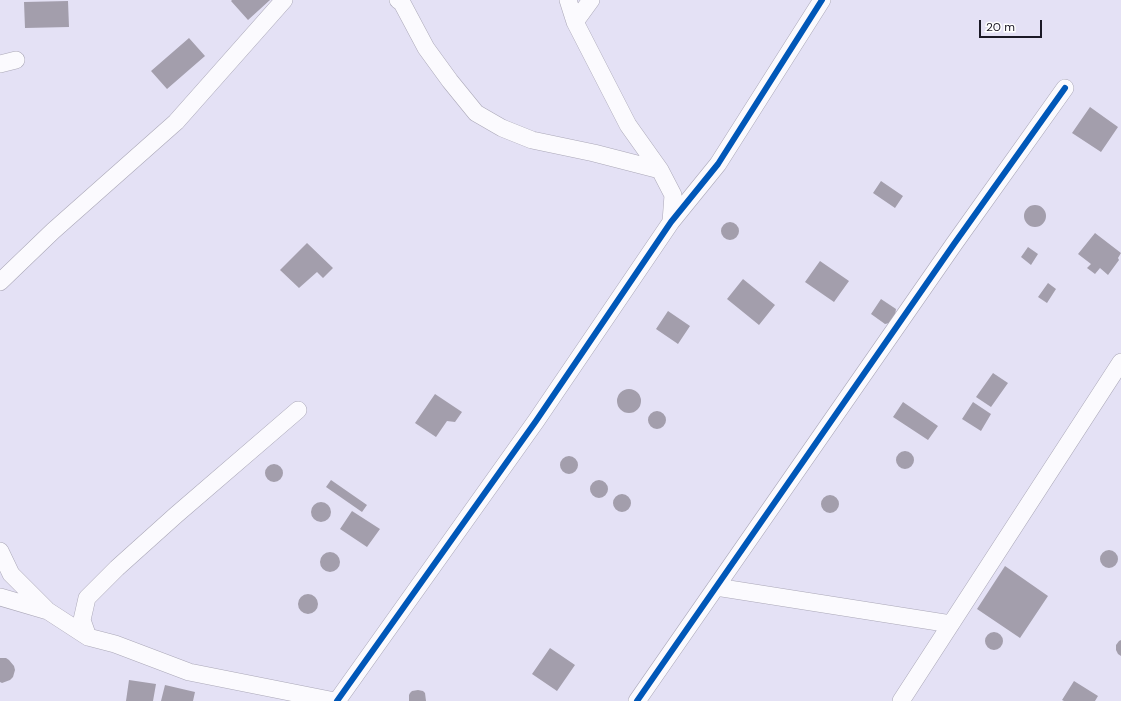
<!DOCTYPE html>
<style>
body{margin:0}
#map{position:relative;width:1121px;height:701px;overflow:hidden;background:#e4e1f5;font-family:"DM Sans",sans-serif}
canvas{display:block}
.scale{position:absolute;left:979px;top:20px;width:63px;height:18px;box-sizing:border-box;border:2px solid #1b1926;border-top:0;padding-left:5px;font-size:12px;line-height:14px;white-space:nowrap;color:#1b1926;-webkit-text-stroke:3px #fff;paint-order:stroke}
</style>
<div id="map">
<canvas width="1121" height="701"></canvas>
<div class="scale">20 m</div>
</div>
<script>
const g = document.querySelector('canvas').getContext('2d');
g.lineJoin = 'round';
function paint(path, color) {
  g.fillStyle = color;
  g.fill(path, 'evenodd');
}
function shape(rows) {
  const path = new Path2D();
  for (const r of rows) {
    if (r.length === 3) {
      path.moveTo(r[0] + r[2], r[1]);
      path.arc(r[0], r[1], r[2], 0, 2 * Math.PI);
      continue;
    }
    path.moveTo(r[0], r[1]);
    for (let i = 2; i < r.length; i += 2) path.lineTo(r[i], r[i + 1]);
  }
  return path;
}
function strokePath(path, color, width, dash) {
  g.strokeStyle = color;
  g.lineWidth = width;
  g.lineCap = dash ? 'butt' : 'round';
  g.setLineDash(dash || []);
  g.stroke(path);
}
paint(shape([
 [232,0,270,0,248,20,231,1],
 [68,1,69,27,25,28,24,2],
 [189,38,205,56,167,89,151,71],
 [1090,107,1118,127,1101,152,1072,133],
 [881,181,903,196,895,208,873,193],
 [1035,216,11],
 [730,231,9],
 [1095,233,1121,253,1118,258,1119,260,1108,275,1100,268,1095,274,1087,268,1091,264,1078,254],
 [307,243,333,268,323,278,317,272,299,288,280,270],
 [1028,247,1038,254,1031,265,1021,257],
 [820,261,849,281,834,302,805,282],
 [743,279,775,305,759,325,727,299],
 [1048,283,1056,289,1047,303,1038,297],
 [881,299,896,309,894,322,885,324,871,314],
 [668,311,690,326,678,344,656,329],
 [993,373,1008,383,991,407,976,397],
 [629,401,12],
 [435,394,462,412,455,422,447,421,436,437,415,423],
 [903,402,938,426,928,440,893,417],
 [973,402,991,414,981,431,962,419],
 [657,420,9],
 [905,460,9],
 [569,465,9],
 [274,473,9],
 [331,480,367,505,362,512,326,487],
 [599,489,9],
 [622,503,9],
 [830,504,9],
 [321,512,10],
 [352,511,380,529,367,547,340,529],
 [1109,559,9],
 [330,562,10],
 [1005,566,1048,596,1020,638,977,609],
 [308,604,10],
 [994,641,9],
 [1121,640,1121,656,1118,654,1116,650,1116,645,1119,641],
 [550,648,575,665,557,691,532,674],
 [0,658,6,658,9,660,14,666,15,670,13,677,10,680,2,683,0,682],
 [129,680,156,684,153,701,126,701],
 [1074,681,1098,696,1095,701,1064,701,1062,700],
 [165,685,195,692,193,701,161,701],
 [418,690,423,691,425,693,426,701,409,701,409,695,410,693,412,691]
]), '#a39eac');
const minor = shape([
 [398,0,402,3,426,48,450,81,476,113,502,128,532,140,594,153,660,170],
 [568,0,575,22,628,125,660,170,673,195,671,222],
 [575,22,591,0],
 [0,64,16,60],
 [0,282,53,231,176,122,284,0],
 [0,551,11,574,46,609],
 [716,587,951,624],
 [0,597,48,611,88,637,115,644,189,672,335,701],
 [88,637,82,620,87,598,117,568,176,515,298,410],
 [337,701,536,421,671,222,718,164,822,0],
 [637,701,954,244,1065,88],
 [901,701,1121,362]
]);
strokePath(minor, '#aaa7b7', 18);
strokePath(minor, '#fbfafe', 17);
strokePath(shape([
 [337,701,536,421,671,222,718,164,822,0],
 [637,701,954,244,1065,88]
]), '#0057b8', 6);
</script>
